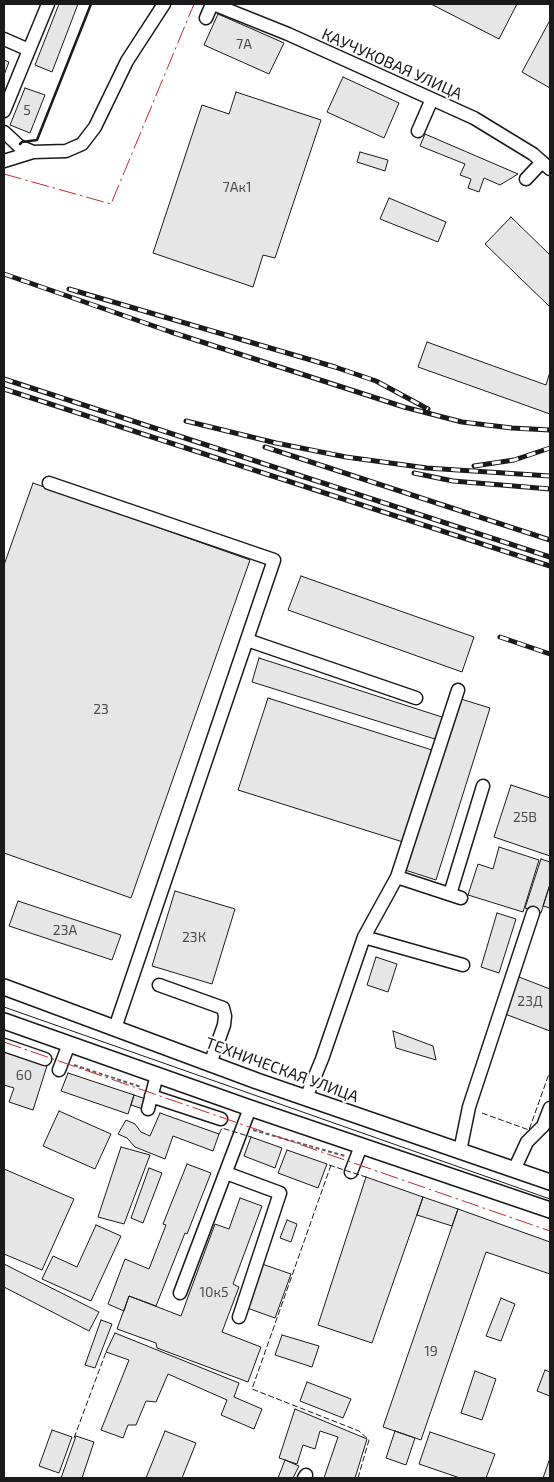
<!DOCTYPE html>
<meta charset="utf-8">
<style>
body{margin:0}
#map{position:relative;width:554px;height:1482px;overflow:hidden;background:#fff;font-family:"Exo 2",sans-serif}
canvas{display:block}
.frame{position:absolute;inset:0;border:5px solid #1a1a1a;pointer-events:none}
</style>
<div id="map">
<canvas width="554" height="1482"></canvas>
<div class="frame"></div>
</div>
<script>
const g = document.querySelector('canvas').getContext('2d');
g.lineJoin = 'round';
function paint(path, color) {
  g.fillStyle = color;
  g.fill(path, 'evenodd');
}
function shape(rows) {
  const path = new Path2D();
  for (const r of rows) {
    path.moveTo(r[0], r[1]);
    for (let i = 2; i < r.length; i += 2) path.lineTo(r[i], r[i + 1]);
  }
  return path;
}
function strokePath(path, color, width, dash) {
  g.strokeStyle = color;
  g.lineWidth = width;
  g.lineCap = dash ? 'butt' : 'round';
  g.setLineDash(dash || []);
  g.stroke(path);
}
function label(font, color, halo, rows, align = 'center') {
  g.font = font + ' "Exo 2",sans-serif';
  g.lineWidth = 4;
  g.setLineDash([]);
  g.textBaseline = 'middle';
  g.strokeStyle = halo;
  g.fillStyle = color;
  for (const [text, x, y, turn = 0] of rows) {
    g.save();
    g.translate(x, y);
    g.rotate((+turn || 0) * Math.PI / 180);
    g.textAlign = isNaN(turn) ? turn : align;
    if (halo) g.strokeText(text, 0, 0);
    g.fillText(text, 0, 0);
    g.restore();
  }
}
const building = shape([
 [59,4,78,4,52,72,35,65,59,4],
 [431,4,517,4,499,39,431,4],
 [218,14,284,43,269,74,204,45,218,14],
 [549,22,550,22,550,88,522,72,549,22],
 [4,60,9,62,4,75,4,60],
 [343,77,399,103,384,138,327,112,343,77],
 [25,88,45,95,30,133,10,125,25,88],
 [236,92,321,120,275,258,263,255,253,287,153,253,202,105,229,114,236,92],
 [425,134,518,174,500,185,484,178,479,192,468,188,471,179,460,175,465,164,420,146,425,134],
 [360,152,388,160,385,171,357,162,360,152],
 [389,198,446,222,438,242,380,219,389,198],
 [511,217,550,255,550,307,485,244,511,217],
 [427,342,546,385,550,372,550,414,418,367,427,342],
 [33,483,250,560,131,898,4,853,4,565,33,483],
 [301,576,474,637,462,672,288,610,301,576],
 [259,658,445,718,438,740,252,682,259,658],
 [268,698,432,750,403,842,238,790,268,698],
 [461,699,490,708,436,880,405,870,461,699],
 [511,785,550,798,550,856,494,837,511,785],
 [499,847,539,860,523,912,468,895,478,864,493,869,499,847],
 [541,859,550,862,550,884,541,913,525,908,541,859],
 [550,884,550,908,543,906,550,884],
 [175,891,235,909,212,984,152,966,175,891],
 [18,901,121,935,112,960,9,926,18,901],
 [497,913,516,919,499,973,481,967,497,913],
 [376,957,397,964,388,992,367,985,376,957],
 [519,977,550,989,550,1031,505,1014,519,977],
 [393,1031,433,1046,436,1060,396,1048,393,1031],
 [4,1051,47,1066,33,1110,9,1102,14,1088,4,1085,4,1051],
 [68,1073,134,1095,128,1114,61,1091,68,1073],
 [134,1095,146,1099,143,1109,131,1105,134,1095],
 [59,1111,111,1134,95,1169,43,1146,59,1111],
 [160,1113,219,1134,213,1151,173,1136,165,1159,135,1147,127,1138,118,1134,126,1120,135,1124,141,1132,150,1136,160,1113],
 [251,1137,282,1148,275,1168,244,1156,251,1137],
 [121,1147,150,1155,124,1224,98,1217,121,1147],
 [287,1150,327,1164,318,1188,278,1173,287,1150],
 [187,1164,211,1173,187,1234,185,1233,156,1306,129,1296,124,1311,108,1304,125,1259,149,1269,166,1225,163,1224,187,1164],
 [149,1168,162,1173,143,1223,131,1218,149,1168],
 [4,1169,74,1199,42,1270,4,1254,4,1169],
 [366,1177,423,1197,372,1343,318,1325,366,1177],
 [423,1197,458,1209,452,1226,417,1215,423,1197],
 [240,1198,262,1206,233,1284,239,1287,222,1332,261,1347,248,1382,157,1348,156,1343,117,1329,129,1296,181,1316,215,1224,229,1229,240,1198],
 [458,1209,550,1242,550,1274,486,1252,421,1440,383,1427,458,1209],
 [287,1220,297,1224,291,1242,280,1238,287,1220],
 [96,1225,121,1236,91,1301,42,1279,53,1256,77,1267,96,1225],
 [4,1264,99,1312,89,1331,4,1287,4,1264],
 [262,1264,291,1274,275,1318,247,1308,262,1264],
 [501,1298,515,1304,501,1341,486,1336,501,1298],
 [101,1320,112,1324,95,1368,85,1365,101,1320],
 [115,1333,239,1383,234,1397,262,1409,254,1429,221,1415,227,1400,168,1374,156,1402,146,1401,136,1425,128,1425,123,1438,101,1430,129,1360,106,1352,115,1333],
 [282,1335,319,1346,312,1367,275,1355,282,1335],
 [545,1370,550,1372,550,1396,537,1391,545,1370],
 [475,1371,496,1379,482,1420,461,1413,475,1371],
 [307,1382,351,1399,343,1418,300,1401,307,1382],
 [295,1409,367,1439,355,1478,324,1478,338,1437,320,1431,315,1449,303,1445,297,1464,279,1458,295,1409],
 [52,1430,72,1437,59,1473,39,1466,52,1430],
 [165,1431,196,1443,182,1478,146,1478,165,1431],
 [395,1431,415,1438,406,1465,386,1458,395,1431],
 [430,1432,495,1454,486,1478,460,1478,419,1464,430,1432],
 [76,1436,94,1442,82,1478,61,1478,76,1436],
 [550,1458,550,1478,543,1478,550,1458],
 [285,1460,299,1466,293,1478,278,1478,285,1460]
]);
paint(building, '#e6e6e6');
strokePath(building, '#1a1a1a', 1);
const minor = shape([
 [213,4,288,34,474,118,533,154,550,169],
 [206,18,212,4],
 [4,39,29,50,4,111],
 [29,50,48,4],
 [418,131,432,99],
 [4,132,19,146,33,152],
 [4,161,33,152,66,151,82,144,95,127,127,61,164,4],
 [526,179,542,162],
 [49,483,274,560,115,1028],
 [247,640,416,698],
 [397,877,461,898],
 [450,894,483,786],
 [364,937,463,965],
 [159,985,223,1008,225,1016,224,1025,210,1064],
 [4,1045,45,1059],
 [59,1070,69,1044],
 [151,1096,221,1119],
 [306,1098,322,1059,364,937,397,877,458,690],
 [148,1109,157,1075],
 [460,1151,469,1107,533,913],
 [514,1170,527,1142,543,1126,550,1108],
 [351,1172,361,1146],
 [226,1173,280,1193,239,1317],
 [180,1293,250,1108],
 [304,1478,306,1475]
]);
const major = shape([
 [4,987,257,1081,550,1182],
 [4,1021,250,1108,550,1210]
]);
strokePath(minor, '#1a1a1a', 15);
strokePath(major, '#1a1a1a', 18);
strokePath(shape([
 [74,1065,141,1087],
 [253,1130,345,1156]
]), '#5f5f5f', 2, [4, 2.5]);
strokePath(minor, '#fff', 12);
strokePath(major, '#fff', 15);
strokePath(shape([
 [4,1007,550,1199]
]), '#1a1a1a', 1);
const rail = shape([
 [4,274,171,332,404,407,462,422,512,428,550,430],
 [69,289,335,367,376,381,428,409],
 [4,379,550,557],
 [4,389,550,566],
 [186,421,276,443,346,457,427,468,550,476],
 [265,447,550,540],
 [474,466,514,460,550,448],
 [414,473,453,481,550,489],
 [500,637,550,654]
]);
strokePath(rail, '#1a1a1a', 5);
strokePath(rail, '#fff', 3, [9]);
strokePath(shape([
 [482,1113,529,1130,550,1071],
 [219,1134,222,1128,251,1137],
 [329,1165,366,1177],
 [331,1165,252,1389,359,1431,369,1440,358,1478],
 [74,1438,106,1352]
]), '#1a1a1a', 1, [6, 2.5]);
strokePath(shape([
 [20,144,22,142,37,140,91,4]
]), '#1a1a1a', 2.5);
strokePath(shape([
 [4,174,111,204,194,4],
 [4,1042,550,1231]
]), '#c62828', 1, [18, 4, 2.5, 4]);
label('14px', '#4d4d4d', null, [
 ["7А",244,44],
 ["5",27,110],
 ["7Ак1",237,187],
 ["23",101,709],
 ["25В",525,817],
 ["23А",65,930],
 ["23К",194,937],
 ["23Д",530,1001],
 ["60",24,1075],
 ["10к5",214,1292],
 ["19",431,1351]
]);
label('16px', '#1a1a1a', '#fff', [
 ["КАУЧУКОВАЯ УЛИЦА",392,64,24],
 ["ТЕХНИЧЕСКАЯ УЛИЦА",282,1070,20]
]);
</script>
